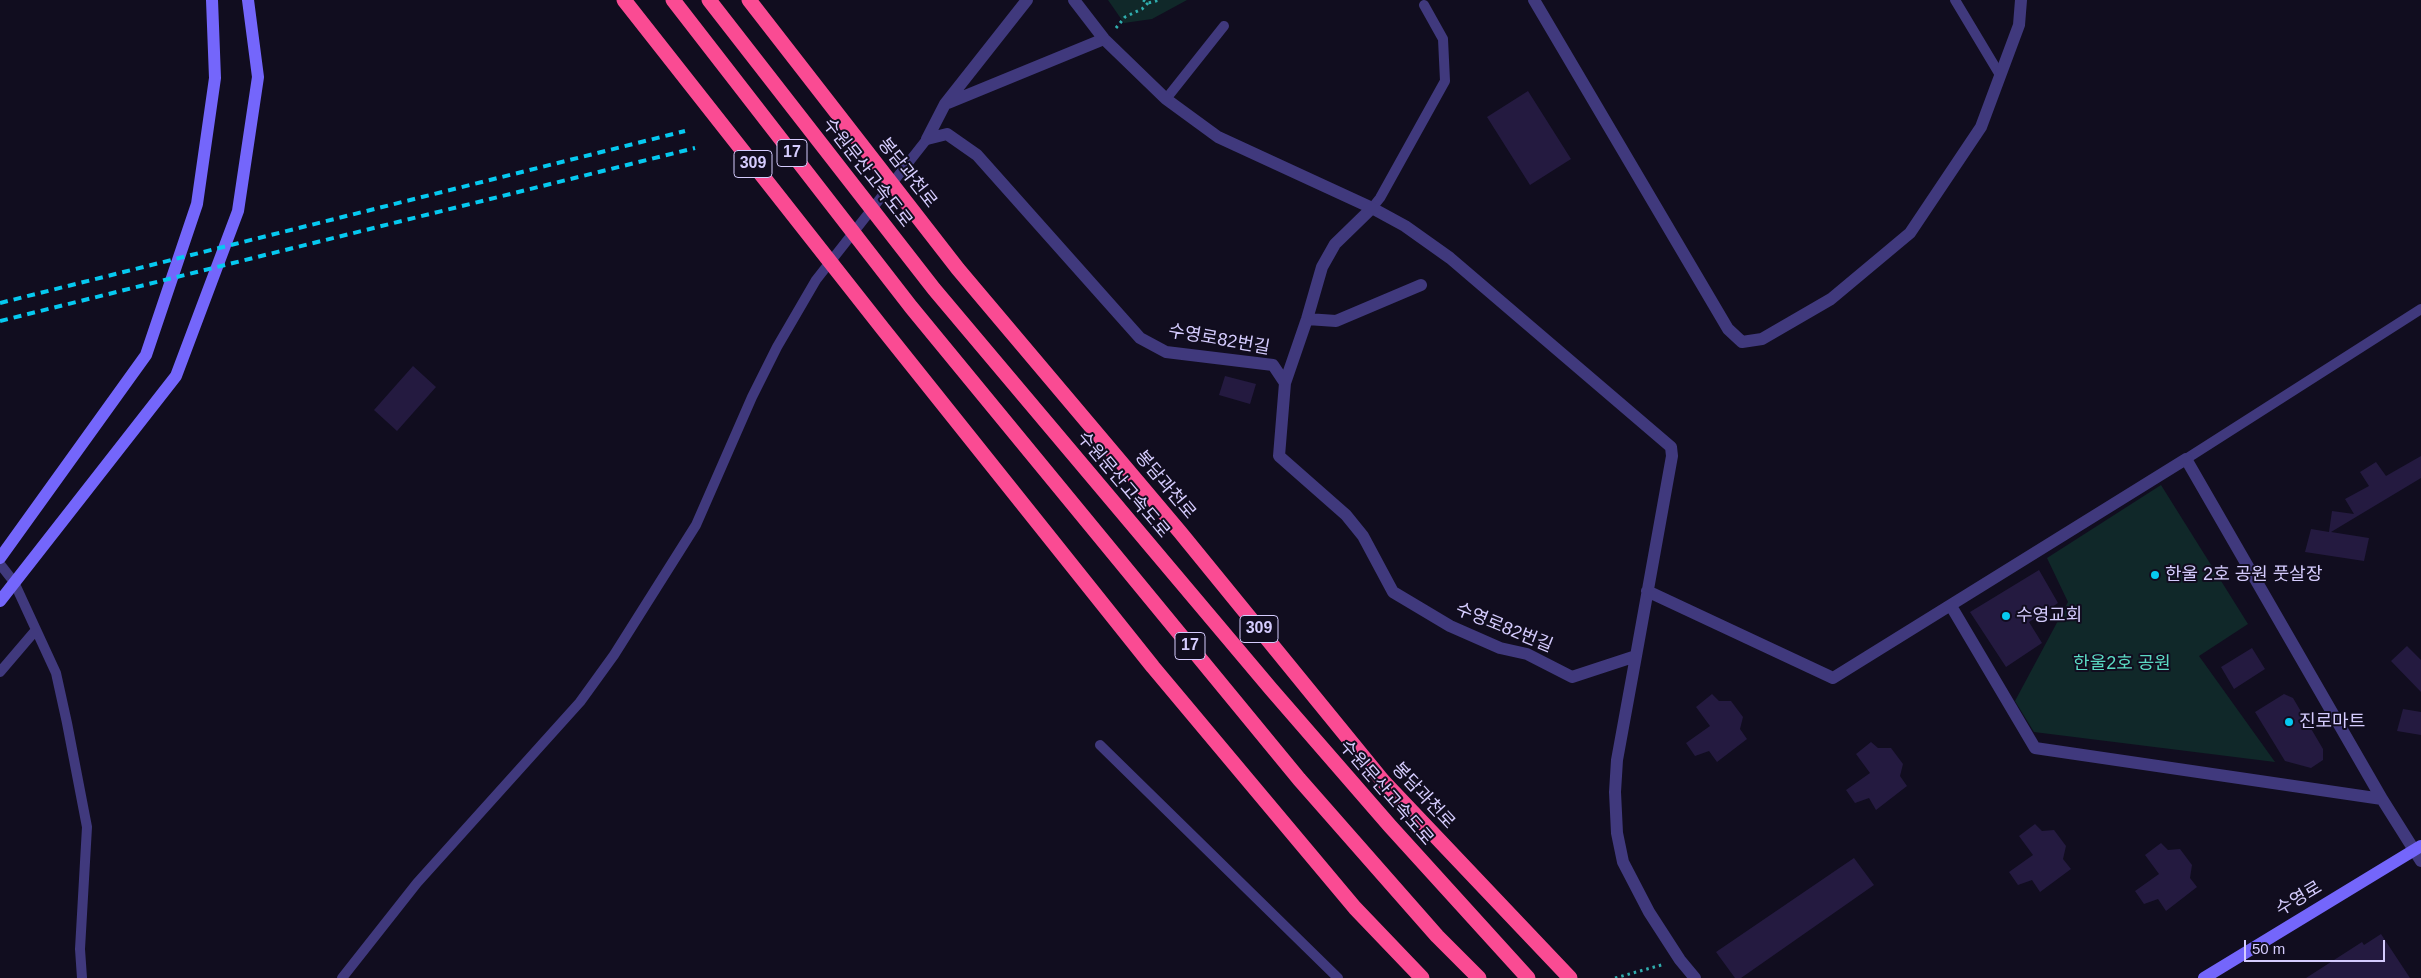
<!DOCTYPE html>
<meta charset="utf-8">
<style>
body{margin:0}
#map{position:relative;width:2421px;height:978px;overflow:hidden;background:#110d1f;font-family:Helvetica,sans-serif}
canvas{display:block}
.scale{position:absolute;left:2244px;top:940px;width:141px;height:22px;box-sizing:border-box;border:2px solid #d5ccfe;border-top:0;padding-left:6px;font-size:15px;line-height:18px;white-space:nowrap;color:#d5ccfe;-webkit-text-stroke:4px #110d1f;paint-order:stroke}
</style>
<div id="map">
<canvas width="2421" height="978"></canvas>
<div class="scale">50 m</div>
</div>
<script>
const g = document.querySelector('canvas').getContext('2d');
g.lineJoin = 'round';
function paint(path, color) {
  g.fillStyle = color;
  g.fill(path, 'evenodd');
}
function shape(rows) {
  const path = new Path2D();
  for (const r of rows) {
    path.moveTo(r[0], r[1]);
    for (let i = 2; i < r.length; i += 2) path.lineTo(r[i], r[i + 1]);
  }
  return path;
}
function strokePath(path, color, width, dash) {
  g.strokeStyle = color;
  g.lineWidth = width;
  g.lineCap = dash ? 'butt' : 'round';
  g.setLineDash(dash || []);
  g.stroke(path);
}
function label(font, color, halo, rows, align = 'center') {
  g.font = font + ' Helvetica,"Noto Sans KR",sans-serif';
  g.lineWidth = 4;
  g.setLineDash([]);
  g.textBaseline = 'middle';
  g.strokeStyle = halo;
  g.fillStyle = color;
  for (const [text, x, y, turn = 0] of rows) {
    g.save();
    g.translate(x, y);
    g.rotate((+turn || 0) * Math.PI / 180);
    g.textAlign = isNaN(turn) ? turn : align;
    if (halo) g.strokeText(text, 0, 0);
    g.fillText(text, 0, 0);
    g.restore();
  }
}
paint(shape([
 [1108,0,1187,0,1152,19,1124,23],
 [2161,485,2248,624,2199,656,2275,762,2034,732,2015,701,2068,602,2047,558]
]), '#102829');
paint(shape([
 [1528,91,1571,159,1530,185,1487,117],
 [413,366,436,387,397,431,374,410],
 [1225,376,1256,384,1250,404,1219,395],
 [2421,456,2421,478,2331,532,2369,538,2364,561,2305,552,2311,529,2329,532,2332,511,2354,514,2345,499,2369,486,2360,472,2376,462,2386,476],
 [2039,570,2058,603,2029,622,2042,643,2006,667,1970,612],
 [2407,646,2421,660,2421,692,2391,661],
 [2252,648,2265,669,2234,689,2221,667],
 [1712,694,1719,701,1731,701,1743,717,1740,729,1747,739,1717,762,1709,751,1695,756,1686,743,1710,726,1696,707],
 [2284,694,2293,698,2323,749,2323,760,2311,768,2285,761,2255,712],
 [2403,709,2421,712,2421,735,2397,731],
 [1871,742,1878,748,1891,748,1903,764,1900,776,1907,786,1876,810,1869,798,1855,803,1846,790,1870,773,1856,754],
 [2035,824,2042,831,2054,830,2066,846,2063,859,2071,869,2040,892,2032,880,2018,885,2009,872,2033,855,2019,836],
 [2161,843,2168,850,2180,849,2192,865,2190,878,2197,887,2166,911,2158,899,2144,904,2135,891,2159,874,2145,855],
 [1854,858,1874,885,1741,978,1735,978,1716,952],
 [2381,934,2410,978,2306,978,2362,942,2364,945]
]), '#241a40');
strokePath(shape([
 [1143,0,1148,3,1160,0],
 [1116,28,1125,17,1142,9,1148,3],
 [1615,978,1665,964]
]), '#30adae', 3, [2.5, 4]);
strokePath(shape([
 [1955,0,2000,75],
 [1166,99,1224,26],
 [1372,208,1380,198,1445,81,1443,39,1424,5],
 [2186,459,2421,309],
 [0,564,14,582,56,673,67,723,87,827,80,949,82,978],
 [0,672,35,631],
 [1100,745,1338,978],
 [342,978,417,883,580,702,614,655,696,525,752,397,777,347,816,280,927,139]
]), '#40397d', 10);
strokePath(shape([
 [1027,0,945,104,927,139,947,134,977,155,1140,338,1166,352,1273,365,1285,383,1279,456,1346,515,1363,536,1393,592,1450,626,1500,648,1527,654,1572,677,1636,656,1617,760,1615,792,1617,833,1623,862,1649,912,1680,960,1695,978],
 [1074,0,1104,39,1166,99,1218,137,1372,208,1405,226,1450,258,1671,447,1672,456,1636,656],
 [1534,0,1728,329,1742,342,1762,339,1831,299,1910,233,1981,127,2019,25,2021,0],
 [948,103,1104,39],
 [1307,319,1336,321,1421,285],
 [1285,383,1307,319,1322,267,1335,244,1372,208],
 [1647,591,1833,678,2186,459,2382,799],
 [1951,606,2035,748,2382,799,2421,861]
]), '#40397d', 12);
strokePath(shape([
 [0,558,146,355,197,204,215,78,212,0],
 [0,601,176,376,238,211,258,77,248,0],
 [2204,978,2421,846]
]), '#7466fb', 12);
strokePath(shape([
 [624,0,883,329,1153,667,1355,908,1422,978],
 [673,0,911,307,1299,779,1437,936,1479,978],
 [709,0,934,289,1271,689,1390,826,1528,978],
 [749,0,958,269,1180,532,1383,781,1570,978]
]), '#fa4b93', 15);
strokePath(shape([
 [0,303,685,131],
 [0,321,695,148]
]), '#06c9f0', 4, [8, 6]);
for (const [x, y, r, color] of [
 [2155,575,5,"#06c9f0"],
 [2006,616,5,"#06c9f0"],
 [2289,722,5,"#06c9f0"]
]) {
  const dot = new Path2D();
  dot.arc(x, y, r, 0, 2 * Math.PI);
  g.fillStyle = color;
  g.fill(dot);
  strokePath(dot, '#110d1f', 2);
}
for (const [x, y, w] of [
 [792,153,30],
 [753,164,38],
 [1259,629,38],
 [1190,646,30]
]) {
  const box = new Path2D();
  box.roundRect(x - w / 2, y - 13.5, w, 27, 4);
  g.fillStyle = '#110d1f';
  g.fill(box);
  strokePath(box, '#d5ccfe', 1);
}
label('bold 16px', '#d5ccfe', null, [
 ["17",792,153],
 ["309",753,164],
 ["309",1259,629],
 ["17",1190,646]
]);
label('18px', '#d5ccfe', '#110d1f', [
 ["수원문산고속도로",867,173,52],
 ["봉담과천로",907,173,52],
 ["수영로82번길",1219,340,10],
 ["수원문산고속도로",1123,485,50],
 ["봉담과천로",1165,485,50],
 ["수영로82번길",1504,628,22],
 ["수원문산고속도로",1386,793,49],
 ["봉담과천로",1423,796,47],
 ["수영로",2299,899,-31]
]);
label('18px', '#d5ccfe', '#110d1f', [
 ["한울 2호 공원 풋살장",2165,575],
 ["수영교회",2016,616],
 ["진로마트",2299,722]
], 'left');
label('18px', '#5bdbc4', '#110d1f', [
 ["한울2호 공원",2122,664]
]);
</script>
